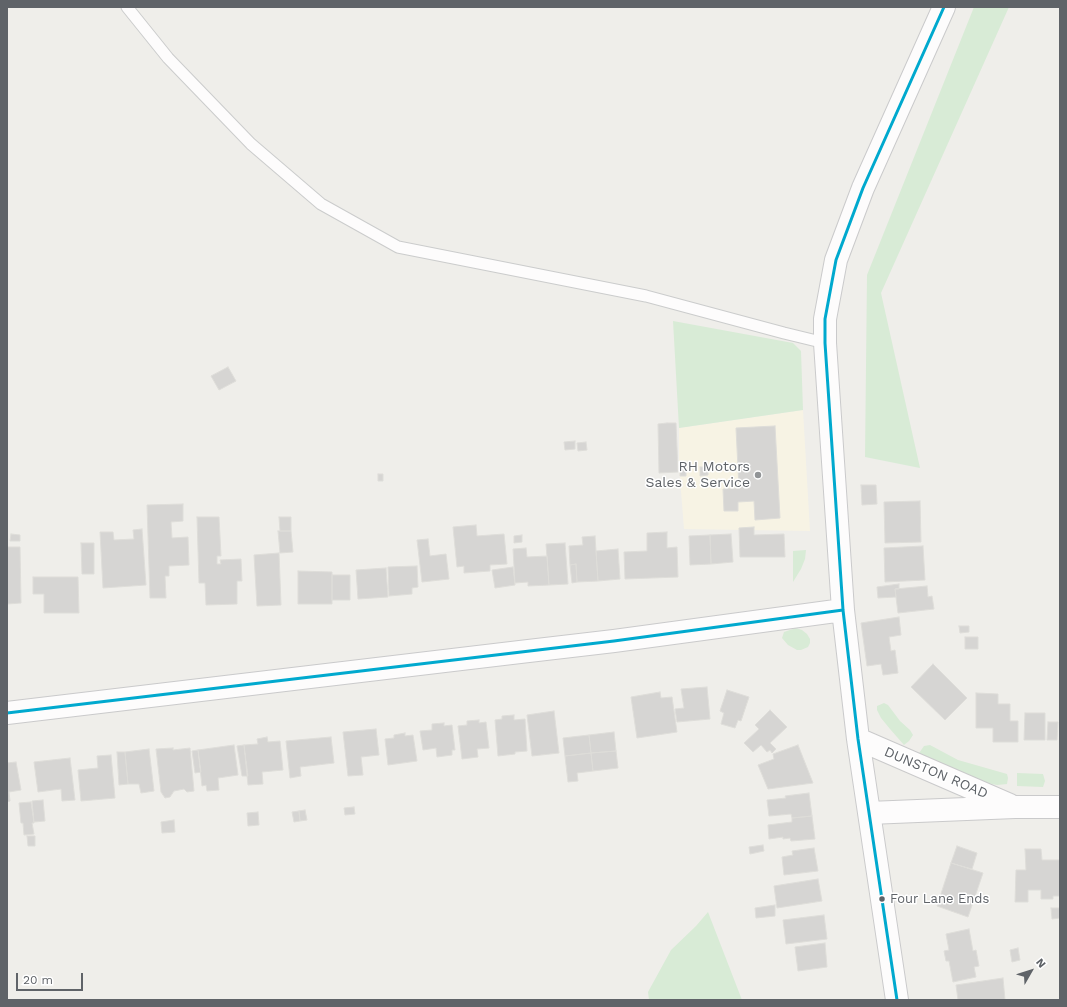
<!DOCTYPE html>
<style>
body{margin:0}
#map{position:relative;width:1067px;height:1007px;overflow:hidden;background:#efeeea;font-family:"Work Sans",sans-serif}
canvas{display:block}
.frame{position:absolute;inset:0;border:8px solid #5f6368;pointer-events:none}
.north{position:absolute;left:1011px;top:951px;width:40px;height:40px;-webkit-text-stroke:3px #fff;paint-order:stroke;rotate:51deg;font-size:11px;font-weight:700;line-height:16px;text-align:center;color:#5f6368}
.north::after{content:'';display:block;margin:auto;width:14px;height:18px;background:#5f6368;clip-path:polygon(50% 0,100% 100%,50% 72%,0 100%)}
.scale{position:absolute;left:16px;top:973px;width:67px;height:18px;box-sizing:border-box;border:2px solid #5f6368;border-top:0;padding-left:5px;font-size:12px;line-height:14px;white-space:nowrap;color:#5f6368;-webkit-text-stroke:3px #fff;paint-order:stroke}
</style>
<div id="map">
<canvas width="1067" height="1007"></canvas>
<div class="frame"></div>
<div class="north">N</div>
<div class="scale">20 m</div>
</div>
<script>
const g = document.querySelector('canvas').getContext('2d');
g.lineJoin = 'round';
function paint(path, color) {
  g.fillStyle = color;
  g.fill(path, 'evenodd');
}
function shape(rows) {
  const path = new Path2D();
  for (const r of rows) {
    path.moveTo(r[0], r[1]);
    for (let i = 2; i < r.length; i += 2) path.lineTo(r[i], r[i + 1]);
  }
  return path;
}
function strokePath(path, color, width, dash) {
  g.strokeStyle = color;
  g.lineWidth = width;
  g.lineCap = dash ? 'butt' : 'round';
  g.setLineDash(dash || []);
  g.stroke(path);
}
function label(font, color, halo, rows, align = 'center') {
  g.font = font + ' "Work Sans",sans-serif';
  g.lineWidth = 3;
  g.setLineDash([]);
  g.textBaseline = 'middle';
  g.strokeStyle = halo;
  g.fillStyle = color;
  for (const [text, x, y, turn = 0] of rows) {
    g.save();
    g.translate(x, y);
    g.rotate((+turn || 0) * Math.PI / 180);
    g.textAlign = isNaN(turn) ? turn : align;
    if (halo) g.strokeText(text, 0, 0);
    g.fillText(text, 0, 0);
    g.restore();
  }
}
paint(shape([
 [803,410,810,531,684,529,679,466,679,428]
]), '#f7f3e4');
paint(shape([
 [974,7,1009,7,881,293,920,468,865,457,867,275],
 [673,321,793,343,801,351,803,410,679,428],
 [806,550,805,559,801,569,793,582,793,551],
 [796,628,802,630,807,634,810,639,810,643,808,647,801,650,797,650,788,645,782,638,784,632],
 [884,703,888,705,900,721,910,730,913,735,909,741,904,745,890,729,881,718,877,710,877,706],
 [930,745,958,760,1007,774,1008,778,1007,784,997,785,972,780,917,756,924,746],
 [1017,773,1043,774,1045,781,1043,787,1017,786],
 [708,912,742,1000,649,1000,648,992,671,950,696,926]
]), '#d8ebd6');
const building = shape([
 [228,367,236,381,219,390,211,376,228,367],
 [667,423,676,423,678,472,659,473,658,424,667,423],
 [775,426,780,518,755,520,754,501,738,502,738,511,724,511,723,489,739,488,736,428,775,426],
 [575,441,575,449,565,450,564,442,575,441],
 [586,442,587,450,578,451,577,443,586,442],
 [680,466,686,466,686,476,680,476,680,466],
 [700,467,708,467,708,475,700,476,700,467],
 [378,474,383,474,383,481,378,481,378,474],
 [861,485,876,485,877,504,862,505,861,485],
 [920,501,921,542,885,543,884,502,920,501],
 [183,504,183,521,171,522,172,538,188,537,189,565,169,566,169,576,165,576,166,598,150,598,147,505,183,504],
 [197,517,219,517,221,556,217,556,217,564,221,564,220,560,241,559,242,581,237,581,237,604,206,605,205,583,199,583,197,517],
 [279,517,291,517,291,531,280,531,279,517],
 [476,525,477,536,504,534,507,564,490,565,490,571,464,573,464,566,457,567,453,527,476,525],
 [754,527,754,535,784,534,785,557,740,557,739,528,754,527],
 [142,529,146,585,103,588,100,532,113,532,114,540,134,539,133,530,142,529],
 [278,531,291,531,293,552,280,553,278,531],
 [667,532,667,548,677,547,678,577,625,579,624,552,647,551,647,533,667,532],
 [11,534,20,535,20,541,10,541,11,534],
 [731,534,733,562,711,564,710,535,731,534],
 [522,535,522,542,514,543,514,536,522,535],
 [710,535,711,564,690,565,689,536,710,535],
 [595,536,598,581,577,582,576,564,570,565,569,546,583,545,582,537,595,536],
 [428,539,430,556,446,554,449,579,422,582,417,540,428,539],
 [81,543,94,543,94,574,82,574,81,543],
 [565,543,568,584,549,585,546,544,565,543],
 [923,546,925,580,885,582,884,548,923,546],
 [7,547,20,547,21,603,7,604,7,547],
 [526,548,527,557,547,556,549,585,528,586,528,582,515,583,513,549,526,548],
 [618,549,620,579,598,581,596,551,618,549],
 [279,553,281,605,257,606,254,555,279,553],
 [576,564,577,582,572,583,570,565,576,564],
 [417,566,418,587,412,588,412,594,389,596,388,567,417,566],
 [513,567,515,585,495,588,492,570,513,567],
 [386,568,388,597,358,599,356,570,386,568],
 [298,571,332,572,332,604,298,604,298,571],
 [332,575,350,575,350,600,332,600,332,575],
 [33,577,78,577,79,613,44,613,44,594,33,594,33,577],
 [899,584,899,589,895,589,896,597,878,598,877,587,899,584],
 [927,586,928,597,932,596,934,609,898,613,895,589,927,586],
 [899,617,901,635,889,637,891,651,895,650,898,673,883,675,881,664,867,666,861,623,899,617],
 [959,626,969,626,969,632,960,633,959,626],
 [965,637,978,637,978,649,965,649,965,637],
 [933,664,967,698,945,720,911,687,933,664],
 [707,687,710,719,677,722,675,709,684,708,681,689,707,687],
 [727,690,749,697,741,721,738,720,735,728,721,724,724,713,720,711,727,690],
 [660,692,661,698,672,697,677,732,637,738,631,697,660,692],
 [976,693,998,694,998,704,1010,704,1010,721,1018,721,1018,742,993,742,993,728,976,728,976,693],
 [770,710,787,727,770,743,776,749,772,753,770,750,767,752,761,745,753,752,744,743,759,729,755,725,770,710],
 [554,711,559,753,532,756,527,715,554,711],
 [1025,713,1045,713,1045,740,1024,740,1025,713],
 [514,715,514,720,525,719,527,751,515,752,515,754,498,756,495,720,502,719,502,716,514,715],
 [479,720,479,723,486,722,489,748,477,749,478,757,462,759,458,726,467,725,467,721,479,720],
 [1048,722,1058,722,1057,740,1047,740,1048,722],
 [444,723,444,726,452,725,455,750,452,750,452,755,437,757,436,748,423,750,420,731,432,730,432,724,444,723],
 [376,729,379,755,361,757,363,775,348,776,343,732,376,729],
 [614,732,616,751,591,753,589,735,614,732],
 [405,733,405,736,413,735,417,761,388,765,385,739,394,738,394,735,405,733],
 [589,735,591,753,565,756,563,738,589,735],
 [267,737,268,742,280,741,283,770,262,772,263,784,248,785,244,745,258,744,257,739,267,737],
 [331,737,334,763,300,767,301,776,290,778,286,741,331,737],
 [234,745,238,775,218,778,219,790,207,791,206,785,202,786,198,750,234,745],
 [244,745,248,776,242,776,237,746,244,745],
 [798,745,813,783,768,789,758,765,774,759,773,754,798,745],
 [173,748,173,750,190,748,194,791,187,792,184,789,174,791,170,797,165,798,161,792,156,749,173,748],
 [149,749,154,791,141,793,139,784,128,784,125,752,149,749],
 [198,750,201,772,195,773,192,751,198,750],
 [616,751,618,768,593,771,591,753,616,751],
 [117,752,125,752,128,784,119,785,117,752],
 [591,753,593,771,577,773,578,781,568,782,565,756,591,753],
 [111,755,115,798,81,801,78,770,98,768,97,756,111,755],
 [70,758,75,800,62,801,61,789,38,792,34,762,70,758],
 [16,762,21,790,9,792,10,801,7,802,7,763,16,762],
 [809,793,812,816,792,818,791,814,769,816,767,800,786,798,785,796,809,793],
 [43,800,45,821,34,822,32,801,43,800],
 [31,802,34,823,32,823,34,834,24,835,23,823,21,823,19,803,31,802],
 [354,807,355,814,345,815,344,808,354,807],
 [305,810,307,820,300,821,299,811,305,810],
 [299,811,300,821,294,822,292,812,299,811],
 [258,812,259,825,248,826,247,813,258,812],
 [812,816,815,839,791,841,790,838,783,839,783,837,769,839,768,825,792,822,792,818,812,816],
 [174,820,175,832,162,833,161,822,174,820],
 [27,836,35,836,35,846,28,846,27,836],
 [763,845,764,851,750,854,749,847,763,845],
 [957,846,977,853,972,869,951,863,957,846],
 [814,848,818,871,784,875,782,857,793,855,792,851,814,848],
 [1025,849,1041,849,1042,860,1060,860,1060,896,1053,896,1053,899,1041,899,1041,890,1028,890,1028,902,1015,902,1016,870,1026,870,1025,849],
 [951,863,983,873,968,917,937,906,951,863],
 [818,879,822,901,777,908,774,886,818,879],
 [775,905,775,916,756,918,755,908,775,905],
 [1051,908,1060,908,1060,918,1052,919,1051,908],
 [824,915,827,939,786,944,783,920,824,915],
 [969,929,973,951,976,950,979,966,974,967,976,977,953,982,949,961,946,961,944,951,949,950,946,934,969,929],
 [825,943,827,967,798,971,795,947,825,943],
 [1018,948,1020,960,1012,962,1010,950,1018,948],
 [1003,978,1005,1000,958,1000,956,985,1003,978]
]);
paint(building, '#d6d5d3');
strokePath(building, '#deddd9', 1);
const lane = shape([
 [127,7,168,58,251,144,321,204,398,247,646,296,784,333,825,343]
]);
const secondary = shape([
 [7,713,520,652,614,641,843,610],
 [858,739,1010,805],
 [869,813,1015,807,1060,807],
 [897,1000,858,739,843,610,825,343,825,319,836,260,863,188,944,7]
]);
strokePath(lane, '#cbcccc', 13);
strokePath(secondary, '#cacacb', 24);
strokePath(lane, '#fdfcfc', 11);
strokePath(secondary, '#fdfcfc', 22);
strokePath(shape([
 [7,713,614,641,843,610],
 [897,1000,858,739,843,610,825,343,825,319,836,260,863,188,944,7]
]), '#00a9ce', 3);
for (const [x, y, r, color] of [
 [758,475,4,"#919496"],
 [882,899,3.5,"#5f6368"]
]) {
  const dot = new Path2D();
  dot.arc(x, y, r, 0, 2 * Math.PI);
  g.fillStyle = color;
  g.fill(dot);
  strokePath(dot, '#fff', 1.5);
}
label('13px', '#5f6368', '#fff', [
 ["Four Lane Ends",890,899]
], 'left');
label('14px', '#5f6368', '#fff', [
 ["RH Motors",750,467],
 ["Sales & Service",750,483]
], 'right');
label('14px', '#5f6368', '#fff', [
 ["DUNSTON ROAD",936,773,23]
]);
</script>
